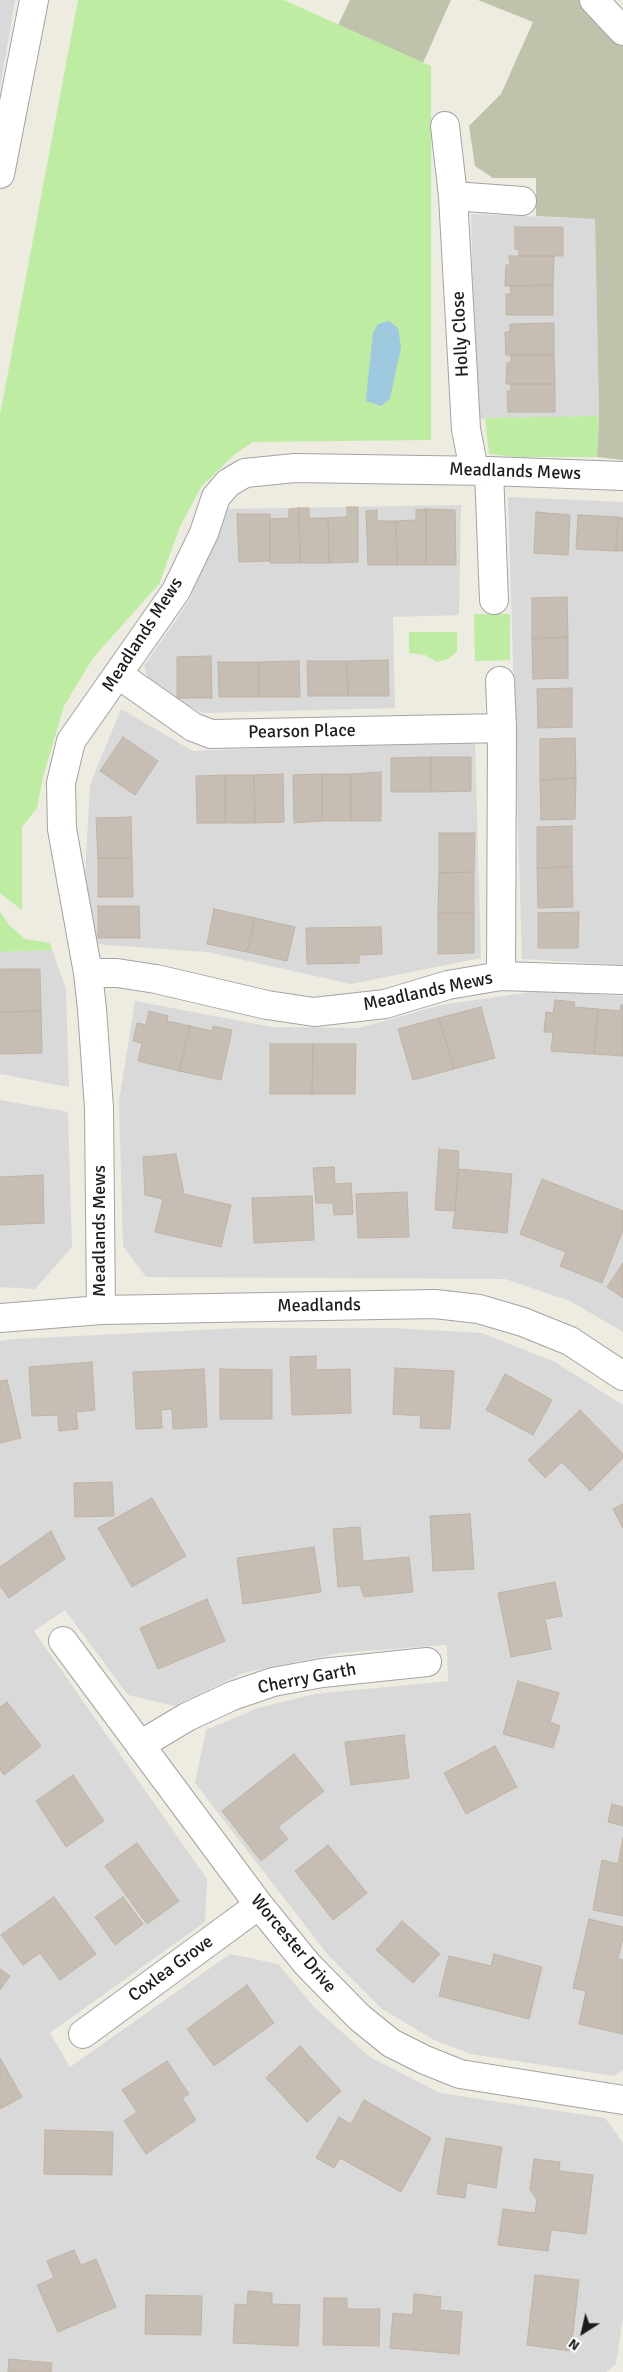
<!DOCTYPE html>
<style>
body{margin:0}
#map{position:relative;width:623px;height:2372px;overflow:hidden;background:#eeebe1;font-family:Signika,sans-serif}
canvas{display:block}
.north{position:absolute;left:558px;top:2307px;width:50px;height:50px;-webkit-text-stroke:4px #fff;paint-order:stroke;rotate:215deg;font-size:14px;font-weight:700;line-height:20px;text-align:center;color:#1c1c1c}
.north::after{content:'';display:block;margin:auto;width:18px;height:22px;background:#1c1c1c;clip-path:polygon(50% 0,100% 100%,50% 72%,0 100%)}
</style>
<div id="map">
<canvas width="623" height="2372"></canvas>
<div class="north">N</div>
</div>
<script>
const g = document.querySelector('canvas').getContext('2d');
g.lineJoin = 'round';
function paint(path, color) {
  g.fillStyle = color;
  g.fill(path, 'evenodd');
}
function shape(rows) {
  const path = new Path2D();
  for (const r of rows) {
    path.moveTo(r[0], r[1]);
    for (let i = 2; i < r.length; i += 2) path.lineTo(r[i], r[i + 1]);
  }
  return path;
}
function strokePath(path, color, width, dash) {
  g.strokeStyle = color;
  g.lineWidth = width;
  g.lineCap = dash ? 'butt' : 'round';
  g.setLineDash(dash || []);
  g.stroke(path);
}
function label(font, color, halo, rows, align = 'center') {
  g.font = font + ' Signika,sans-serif';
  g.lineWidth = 4;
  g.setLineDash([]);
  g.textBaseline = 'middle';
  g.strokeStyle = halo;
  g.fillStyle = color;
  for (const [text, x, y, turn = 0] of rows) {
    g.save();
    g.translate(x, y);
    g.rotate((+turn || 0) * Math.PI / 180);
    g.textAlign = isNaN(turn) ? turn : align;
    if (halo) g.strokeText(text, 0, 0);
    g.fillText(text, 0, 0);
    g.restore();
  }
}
paint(shape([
 [0,0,15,0,0,89],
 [471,214,595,219,599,416,476,419],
 [508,497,623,502,623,965,522,959],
 [461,505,459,615,393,617,395,708,203,713,176,700,147,676,144,666,189,601,224,509],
 [121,709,193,751,475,740,481,958,351,984,207,952,105,945,92,942,85,877,90,785],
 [52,950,66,989,69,1087,0,1074,0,952],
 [537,991,623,996,623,1332,570,1301,505,1279,146,1277,123,1246,119,1101,135,1001,272,1027,359,1028,441,1005],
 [0,1100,68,1112,72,1247,35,1289,0,1287],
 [242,1328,392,1328,482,1333,555,1362,623,1405,623,2070,614,2076,471,2054,434,2040,382,2009,328,1955,195,1783,206,1730,258,1708,315,1694,448,1681,447,1645,339,1653,243,1673,175,1706,128,1695,65,1610,34,1631,207,1879,205,1922,50,2033,70,2067,230,1954,278,1964,315,2008,370,2057,440,2093,605,2118,623,2143,623,2317,616,2364,606,2372,0,2372,0,1341,15,1339]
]), '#dad9d9');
paint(shape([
 [350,0,451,0,423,63,338,25],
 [478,0,610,0,623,20,623,460,597,457,599,416,595,219,536,216,536,178,493,178,475,166,469,126,501,94,533,22]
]), '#c0c3ac');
paint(shape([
 [78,0,284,0,431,66,431,440,253,442,235,454,201,487,180,527,159,584,93,658,64,706,43,777,37,808,22,827,22,910,0,893,0,415],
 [599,416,597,457,517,457,489,454,485,418],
 [474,614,510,614,510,660,475,661],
 [409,632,457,632,457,652,448,659,437,662,425,655,409,653],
 [0,912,9,925,25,939,50,943,52,950,0,952]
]), '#bfeca3');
paint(shape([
 [389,321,398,328,401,347,390,399,381,406,366,401,368,378,373,333,378,324]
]), '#9ec9df');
const building = shape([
 [515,227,563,227,563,256,519,256,519,250,515,249,515,227],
 [509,256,554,256,553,285,505,286,506,265,510,265,509,256],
 [553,285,553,315,506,315,506,294,511,294,510,286,553,285],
 [554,323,554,355,506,355,505,332,510,332,510,324,554,323],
 [511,355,554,355,555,384,506,384,507,363,511,362,511,355],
 [511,384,555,384,555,412,508,412,507,391,511,391,511,384],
 [347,507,358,507,358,562,329,563,328,518,347,517,347,507],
 [299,508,309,508,309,518,328,518,329,563,300,563,299,508],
 [299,508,300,563,270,563,270,519,289,518,289,509,299,508],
 [426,509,426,565,397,565,396,521,416,520,416,510,426,509],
 [426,509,455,510,456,565,426,565,426,509],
 [377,510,377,521,396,521,397,565,368,565,366,511,377,510],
 [536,512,570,515,568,555,534,553,536,512],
 [237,514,270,514,270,561,239,562,237,514],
 [578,515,618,517,616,551,576,549,578,515],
 [618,517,623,518,623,551,616,551,618,517],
 [567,597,568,637,532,639,532,598,567,597],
 [568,637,568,678,533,679,532,639,568,637],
 [211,656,212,698,177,698,177,657,211,656],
 [388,660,389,696,348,696,347,661,388,660],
 [299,661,300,697,259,697,259,662,299,661],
 [307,661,347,661,348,696,308,696,307,661],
 [218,662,259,662,259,697,219,697,218,662],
 [572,688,572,727,538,728,537,689,572,688],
 [123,737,158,761,135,795,100,771,123,737],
 [575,738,576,778,540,780,540,739,575,738],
 [431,757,431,792,391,792,391,758,431,757],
 [431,757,471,757,471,791,431,792,431,757],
 [381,772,381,821,351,821,351,774,381,772],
 [283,774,284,822,255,823,254,775,283,774],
 [322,774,351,774,351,821,322,821,322,774],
 [322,774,322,821,294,823,293,775,322,774],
 [225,775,225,823,197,823,196,776,225,775],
 [225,775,254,775,255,823,225,823,225,775],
 [576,778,575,819,541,820,540,780,576,778],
 [131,817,132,858,98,858,96,818,131,817],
 [572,826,572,867,537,868,537,827,572,826],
 [439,833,475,833,474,872,439,873,439,833],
 [98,858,132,858,133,897,98,897,98,858],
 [572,867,573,907,538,908,537,868,572,867],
 [474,872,474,913,438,913,439,873,474,872],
 [98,906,139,906,140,938,98,938,98,906],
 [214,909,255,918,247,952,207,944,214,909],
 [579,912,578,948,538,948,538,913,579,912],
 [438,913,474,913,474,953,438,954,438,913],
 [255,918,295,927,287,961,247,952,255,918],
 [381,927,382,954,359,955,359,963,307,964,306,928,381,927],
 [0,969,40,969,41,1011,0,1012,0,969],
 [555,1000,575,1002,574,1007,598,1009,594,1054,551,1051,553,1032,544,1032,546,1012,553,1013,555,1000],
 [621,1005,623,1005,623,1056,594,1054,598,1009,620,1011,621,1005],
 [481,1007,495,1058,454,1069,439,1018,481,1007],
 [41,1011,42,1053,0,1054,0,1012,41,1011],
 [149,1011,168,1016,167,1021,190,1026,179,1071,138,1061,142,1043,133,1041,137,1023,146,1025,149,1011],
 [439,1018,454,1069,413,1080,398,1029,439,1018],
 [190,1026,212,1031,213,1026,232,1030,221,1080,179,1071,190,1026],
 [270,1044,313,1044,312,1094,270,1094,270,1044],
 [313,1044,356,1044,355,1094,312,1094,313,1044],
 [439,1149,459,1151,455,1211,435,1210,439,1149],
 [176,1154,184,1194,231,1205,221,1247,155,1232,163,1199,145,1195,143,1157,176,1154],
 [334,1167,335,1184,351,1183,353,1214,334,1215,333,1203,316,1203,313,1168,334,1167],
 [459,1169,512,1174,507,1233,453,1228,459,1169],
 [43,1175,44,1223,0,1225,0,1177,43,1175],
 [542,1179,623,1211,623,1230,602,1283,560,1266,566,1252,520,1234,542,1179],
 [407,1192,409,1237,358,1238,356,1194,407,1192],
 [312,1196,314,1240,254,1243,252,1198,312,1196],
 [623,1263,623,1298,607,1287,623,1263],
 [316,1356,316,1370,350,1369,351,1413,292,1415,290,1357,316,1356],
 [92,1362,95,1410,76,1412,78,1429,59,1431,58,1415,32,1416,29,1367,92,1362],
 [395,1368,454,1371,450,1429,420,1428,421,1416,393,1414,395,1368],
 [204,1369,207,1427,173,1429,172,1409,161,1410,162,1428,136,1429,133,1372,204,1369],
 [220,1369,272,1370,272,1419,220,1419,220,1369],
 [505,1374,552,1400,533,1435,486,1410,505,1374],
 [7,1380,21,1438,0,1443,0,1381,7,1380],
 [580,1410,623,1454,623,1458,590,1491,562,1462,545,1478,528,1460,580,1410],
 [112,1482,114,1516,75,1517,74,1483,112,1482],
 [152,1498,186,1556,132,1587,98,1528,152,1498],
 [623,1504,623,1528,613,1509,623,1504],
 [470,1514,474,1569,433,1571,430,1516,470,1514],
 [360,1527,363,1561,409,1557,413,1592,364,1597,360,1585,338,1587,333,1529,360,1527],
 [51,1531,65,1559,9,1598,0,1586,0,1567,51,1531],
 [314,1547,321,1592,243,1604,237,1558,314,1547],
 [555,1582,562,1616,545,1619,551,1649,511,1657,498,1593,555,1582],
 [207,1599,225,1641,158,1669,140,1628,207,1599],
 [518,1681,559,1693,550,1722,560,1726,553,1748,503,1734,518,1681],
 [7,1702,41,1746,4,1775,0,1769,0,1707,7,1702],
 [404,1735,409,1778,351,1785,345,1742,404,1735],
 [495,1746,517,1787,466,1814,444,1773,495,1746],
 [294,1754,324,1791,278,1827,288,1839,261,1861,222,1811,294,1754],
 [73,1775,104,1821,66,1847,36,1801,73,1775],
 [612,1804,623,1807,623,1826,608,1822,612,1804],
 [623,1838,623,1916,593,1910,602,1860,618,1864,623,1838],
 [137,1843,179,1901,147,1924,105,1866,137,1843],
 [328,1845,367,1893,333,1920,295,1871,328,1845],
 [54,1897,96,1954,60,1980,40,1953,23,1965,1,1935,54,1897],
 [123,1897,143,1924,115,1945,95,1917,123,1897],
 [589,1919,623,1927,623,1938,618,1959,623,1960,623,2034,579,2024,586,1991,573,1988,589,1919],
 [402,1921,440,1954,413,1983,376,1950,402,1921],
 [494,1954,542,1967,529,2019,439,1996,449,1956,491,1966,494,1954],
 [0,1969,10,1976,0,1990,0,1969],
 [247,1985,274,2023,214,2066,187,2029,247,1985],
 [300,2046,341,2091,307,2122,266,2078,300,2046],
 [0,2058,22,2097,0,2109,0,2058],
 [167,2061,189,2094,182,2098,196,2120,146,2154,124,2121,137,2112,122,2090,167,2061],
 [364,2100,431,2138,401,2192,340,2158,334,2168,316,2158,339,2117,351,2124,364,2100],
 [45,2130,113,2132,112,2175,44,2174,45,2130],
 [446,2138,502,2147,496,2188,467,2183,465,2198,437,2194,446,2138],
 [534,2159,560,2162,559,2171,593,2175,586,2234,551,2230,548,2251,498,2245,503,2209,535,2213,537,2200,530,2189,534,2159],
 [74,2250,81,2265,96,2259,116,2307,58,2332,37,2285,54,2278,47,2261,74,2250],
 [535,2275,579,2280,571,2351,527,2345,535,2275],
 [248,2291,272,2293,272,2304,300,2305,298,2346,233,2343,235,2304,247,2305,248,2291],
 [414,2294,441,2297,440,2310,462,2312,459,2354,390,2348,393,2313,413,2315,414,2294],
 [146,2295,202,2296,201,2335,145,2334,146,2295],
 [324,2298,347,2298,347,2309,380,2309,379,2346,323,2345,324,2298],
 [9,2359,52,2363,51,2372,8,2372,9,2359]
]);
paint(building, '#c6beb4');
strokePath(building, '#c0b3a3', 1);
const minor = shape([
 [594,0,623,31],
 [445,126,453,196],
 [0,174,34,0],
 [474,470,466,429,453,196,522,201],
 [489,471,494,600],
 [119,675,193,727,211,734,502,728],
 [500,681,502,728,501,976],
 [88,973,117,973,156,979,267,1005,314,1012,385,1004,448,985,501,976,623,980],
 [101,1310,99,1108,92,1009,88,973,62,829,61,783,71,741,176,591,204,533,216,497,228,483,245,473,295,468,489,471,623,476],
 [0,1318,101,1310,435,1304,479,1309,523,1322,570,1341,623,1376],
 [63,1641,259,1905,307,1964,359,2017,391,2043,425,2060,460,2074,623,2100],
 [140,1745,187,1717,232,1696,273,1682,322,1673,427,1662],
 [83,2034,259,1905]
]);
strokePath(minor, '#a3a3a3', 30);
strokePath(minor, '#fff', 28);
label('18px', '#1c1c1c', '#fff', [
 ["Holly Close",461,334,-93],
 ["Meadlands Mews",515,472,2],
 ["Meadlands Mews",143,635,-57],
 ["Pearson Place",302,732,-1],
 ["Meadlands Mews",428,992,-12],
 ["Meadlands Mews",100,1231,-90],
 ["Meadlands",319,1306,-1],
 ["Cherry Garth",307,1679,-11],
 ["Worcester Drive",293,1944,50],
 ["Coxlea Grove",171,1969,-36]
]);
</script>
